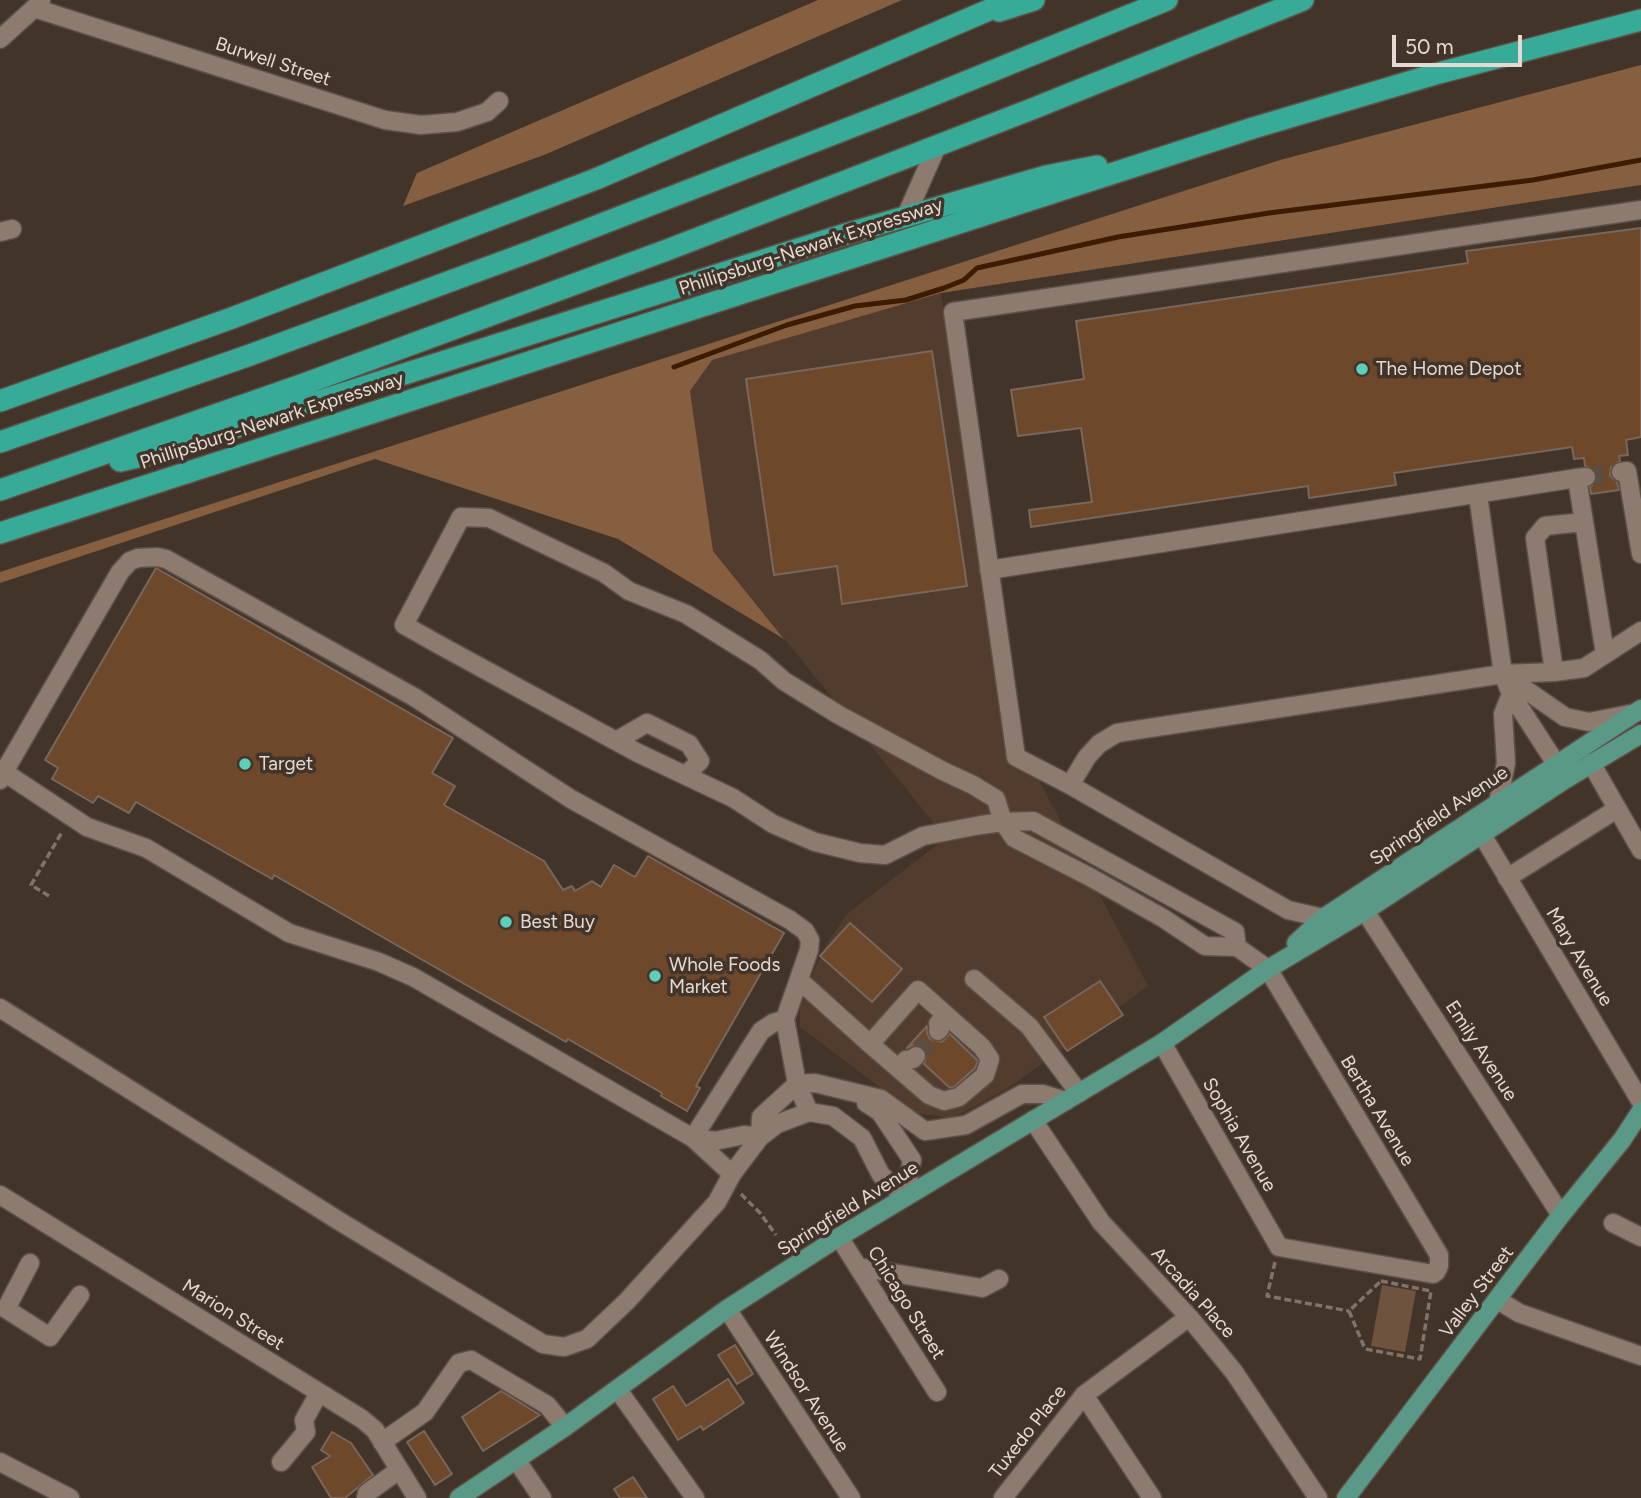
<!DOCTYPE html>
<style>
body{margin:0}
#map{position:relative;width:1641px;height:1498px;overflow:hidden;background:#433429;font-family:Figtree,sans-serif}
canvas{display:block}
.scale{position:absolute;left:1392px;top:35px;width:130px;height:32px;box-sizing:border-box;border:4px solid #e4dad3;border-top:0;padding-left:9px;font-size:21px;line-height:24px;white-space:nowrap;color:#e4dad3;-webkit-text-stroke:5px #433429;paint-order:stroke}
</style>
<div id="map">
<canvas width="1641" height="1498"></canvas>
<div class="scale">50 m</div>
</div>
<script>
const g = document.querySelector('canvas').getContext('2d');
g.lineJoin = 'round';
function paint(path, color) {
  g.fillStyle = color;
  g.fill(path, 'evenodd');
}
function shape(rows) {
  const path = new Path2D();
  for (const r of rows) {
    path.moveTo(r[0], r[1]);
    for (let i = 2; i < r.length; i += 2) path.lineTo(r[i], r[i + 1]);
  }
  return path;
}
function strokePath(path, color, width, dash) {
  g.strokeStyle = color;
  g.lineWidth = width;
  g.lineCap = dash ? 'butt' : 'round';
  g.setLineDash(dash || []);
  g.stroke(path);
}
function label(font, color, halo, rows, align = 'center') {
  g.font = font + ' Figtree,sans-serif';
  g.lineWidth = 7;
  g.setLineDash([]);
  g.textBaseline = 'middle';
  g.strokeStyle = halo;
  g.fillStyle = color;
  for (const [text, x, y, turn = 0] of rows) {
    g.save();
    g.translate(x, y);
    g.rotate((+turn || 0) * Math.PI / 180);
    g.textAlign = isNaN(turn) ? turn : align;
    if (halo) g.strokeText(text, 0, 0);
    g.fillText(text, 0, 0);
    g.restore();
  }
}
paint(shape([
 [941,293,1007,720,1148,986,1010,1087,953,1118,914,1113,800,1027,800,1001,827,943,848,913,946,838,713,551,690,391,712,359]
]), '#513c2d');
paint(shape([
 [1382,1285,1416,1291,1405,1352,1371,1346]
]), '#6e533f');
paint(shape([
 [818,0,902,0,544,155,403,206,417,173],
 [1641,65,1641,185,941,293,712,360,690,391,713,551,784,639,618,539,375,459,0,583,0,572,1280,160]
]), '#865f41');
strokePath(shape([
 [674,367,787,325,855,306,906,300,944,288,964,280,977,268,1118,237,1269,213,1533,180,1641,160]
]), '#3c1b00', 5);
const building = shape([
 [1641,228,1641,437,1626,440,1628,455,1619,456,1620,461,1611,467,1610,475,1617,483,1619,490,1591,494,1590,487,1597,481,1595,471,1585,466,1584,458,1574,459,1572,447,1394,473,1396,485,1309,498,1308,486,1031,527,1029,510,1092,502,1081,428,1018,436,1011,390,1084,379,1076,321,1468,263,1466,251,1641,228],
 [932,351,967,586,842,604,837,566,774,575,746,379,932,351],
 [156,568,453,738,432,773,455,786,444,805,544,861,563,890,572,886,575,891,592,881,601,887,614,865,635,877,648,856,784,933,696,1086,700,1088,687,1111,661,1096,662,1093,568,1039,566,1042,274,875,272,879,136,802,129,813,98,796,93,803,52,779,58,768,45,760,156,568],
 [850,923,902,969,872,1002,820,956,850,923],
 [1100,981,1123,1015,1067,1051,1044,1017,1100,981],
 [927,1026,927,1033,930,1039,942,1042,950,1034,978,1061,975,1068,954,1087,950,1088,924,1064,927,1054,923,1048,914,1045,907,1048,927,1026],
 [735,1345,753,1374,737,1384,718,1355,735,1345],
 [728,1379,744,1403,703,1430,701,1426,678,1440,653,1399,673,1386,686,1406,728,1379],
 [501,1391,540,1415,483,1451,462,1417,501,1391],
 [424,1431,452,1474,435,1485,407,1442,424,1431],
 [332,1432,351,1443,373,1475,345,1498,331,1498,312,1467,330,1456,321,1450,332,1432],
 [633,1477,647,1498,620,1498,614,1489,633,1477]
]);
paint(building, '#6d482b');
strokePath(building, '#78675b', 2);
strokePath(shape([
 [1586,477,1621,472],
 [916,1056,938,1031]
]), '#5b4d42', 18, [18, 9]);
const minor = shape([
 [34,8,385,120,421,125,457,122,487,112,499,101],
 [0,39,41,2],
 [906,216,937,146],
 [0,232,12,229],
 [1621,472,1627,471,1641,554],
 [1586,477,1577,478,1605,654],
 [1478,495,1503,674,1511,694,1564,776],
 [1583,522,1545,526,1535,538,1554,672,1584,668,1641,631],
 [989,570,1577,478],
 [1503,674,1565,717,1589,722,1635,713],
 [616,741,647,723,689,744,700,761,686,775],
 [1591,763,1641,850],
 [0,769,4,772,120,572,130,561,138,558,157,557,166,559,414,697,571,799,790,920,805,931,810,940,809,950,785,1019,797,1084,809,1112],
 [0,780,4,772,87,827,146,848,289,933,379,962,413,977,693,1138,732,1174],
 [1070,785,1087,757,1099,744,1117,733,1503,674,1554,672],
 [1498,802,1506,763,1503,714,1511,694],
 [1481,833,1641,1102],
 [1507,878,1617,809],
 [1365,911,1561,1215],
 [1323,918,1288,910,1070,785,1016,757,953,312,1641,210],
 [974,979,1029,1026,1079,1093],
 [799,980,870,1044,929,1095,944,1101,959,1097,985,1075,990,1059,982,1047,918,990,870,1044],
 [0,1008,344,1224,543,1344,564,1347,587,1339,627,1301,717,1202,732,1174,760,1137,777,1124,809,1112,833,1116,862,1138,881,1175,905,1197],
 [938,1031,940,1029,938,1024,945,1015],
 [1162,1043,1279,1247,1433,1274,1436,1272,1439,1266,1439,1255,1268,969,1237,947,1205,946,1163,918,1090,877,1014,838,1003,822,996,799,973,785,943,771,839,715,784,681,760,660,686,614,629,591,604,573,489,518,461,517,404,625,445,648,638,753,733,798,773,824,815,842,860,853,885,855,923,836,981,825,1003,822,1033,821,1235,932,1237,947],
 [898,1068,906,1060,913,1059,916,1056],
 [866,1103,880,1112,912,1160,905,1197],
 [1033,1120,1101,1222,1189,1317,1234,1372,1318,1498],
 [760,1137,761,1117,797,1084,815,1083,881,1099,925,1131,966,1125,1022,1094,1043,1094,1066,1101],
 [693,1138,761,1031,773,1023,785,1019],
 [693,1138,715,1141,744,1135,760,1137],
 [0,1195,362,1419,375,1430,417,1498],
 [1613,1223,1641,1237],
 [839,1237,937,1392],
 [30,1263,6,1309,50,1337,80,1295],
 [858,1267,982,1288,999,1279],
 [1498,1300,1519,1313,1641,1356],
 [727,1309,851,1498],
 [618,1390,695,1498],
 [1084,1395,1152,1498],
 [382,1442,425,1412,459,1363,471,1360,547,1405,565,1427],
 [517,1461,542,1498],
 [0,1462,70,1498],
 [281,1462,306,1432,304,1420,319,1393],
 [366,1498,367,1493,399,1470],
 [1003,1498,1084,1395,1189,1317]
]);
const major = shape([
 [1296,943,1323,918,1641,709],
 [459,1498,565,1427,727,1309,839,1237,1162,1043,1268,969,1365,911,1566,779,1641,734],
 [1346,1498,1561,1215,1622,1140,1641,1111]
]);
const highway = shape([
 [999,11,1034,0],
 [0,401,232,318,596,179,1012,0],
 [0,442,250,355,532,251,916,102,1167,0],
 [120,461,152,454,849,233,1046,176,1097,166],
 [0,490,304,384,667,250,1032,109,1303,0],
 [0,533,1253,128,1439,73,1641,20]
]);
strokePath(minor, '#5d5147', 21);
strokePath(major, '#5d5147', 21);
strokePath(highway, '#5d5147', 24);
strokePath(shape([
 [49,896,31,885,62,832],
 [741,1194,760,1213,776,1235],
 [1275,1262,1267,1296,1349,1311],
 [1381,1281,1431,1291,1420,1359,1365,1349,1349,1311,1381,1281]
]), '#80736a', 3.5, [7, 3.5]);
strokePath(minor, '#8c7b6e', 18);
strokePath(major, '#5a9887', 18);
strokePath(highway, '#38ab98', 21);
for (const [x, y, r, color] of [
 [1362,369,7,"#5cceba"],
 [245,764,7,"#5cceba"],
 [506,922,7,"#5cceba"],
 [655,976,7,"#5cceba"]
]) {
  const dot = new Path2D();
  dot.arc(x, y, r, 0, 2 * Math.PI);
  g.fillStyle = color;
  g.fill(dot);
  strokePath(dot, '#433429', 2.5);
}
label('19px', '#e4dad3', '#433429', [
 ["Burwell Street",273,62,18],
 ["Phillipsburg-Newark Expressway",811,247,-18],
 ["Phillipsburg-Newark Expressway",272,421,-18],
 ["Springfield Avenue",1439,816,-34],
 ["Mary Avenue",1579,957,59],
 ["Emily Avenue",1481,1051,57],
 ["Bertha Avenue",1377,1111,59],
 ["Sophia Avenue",1239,1135,60],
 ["Springfield Avenue",848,1209,-32],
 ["Valley Street",1477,1292,-53],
 ["Arcadia Place",1193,1293,48],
 ["Chicago Street",906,1303,58],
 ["Marion Street",233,1315,32],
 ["Windsor Avenue",806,1392,57],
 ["Tuxedo Place",1028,1432,-52]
]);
label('19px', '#e4dad3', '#433429', [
 ["The Home Depot",1376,369],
 ["Target",259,764],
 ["Best Buy",520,922],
 ["Whole Foods",669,965],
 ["Market",669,987]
], 'left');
</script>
